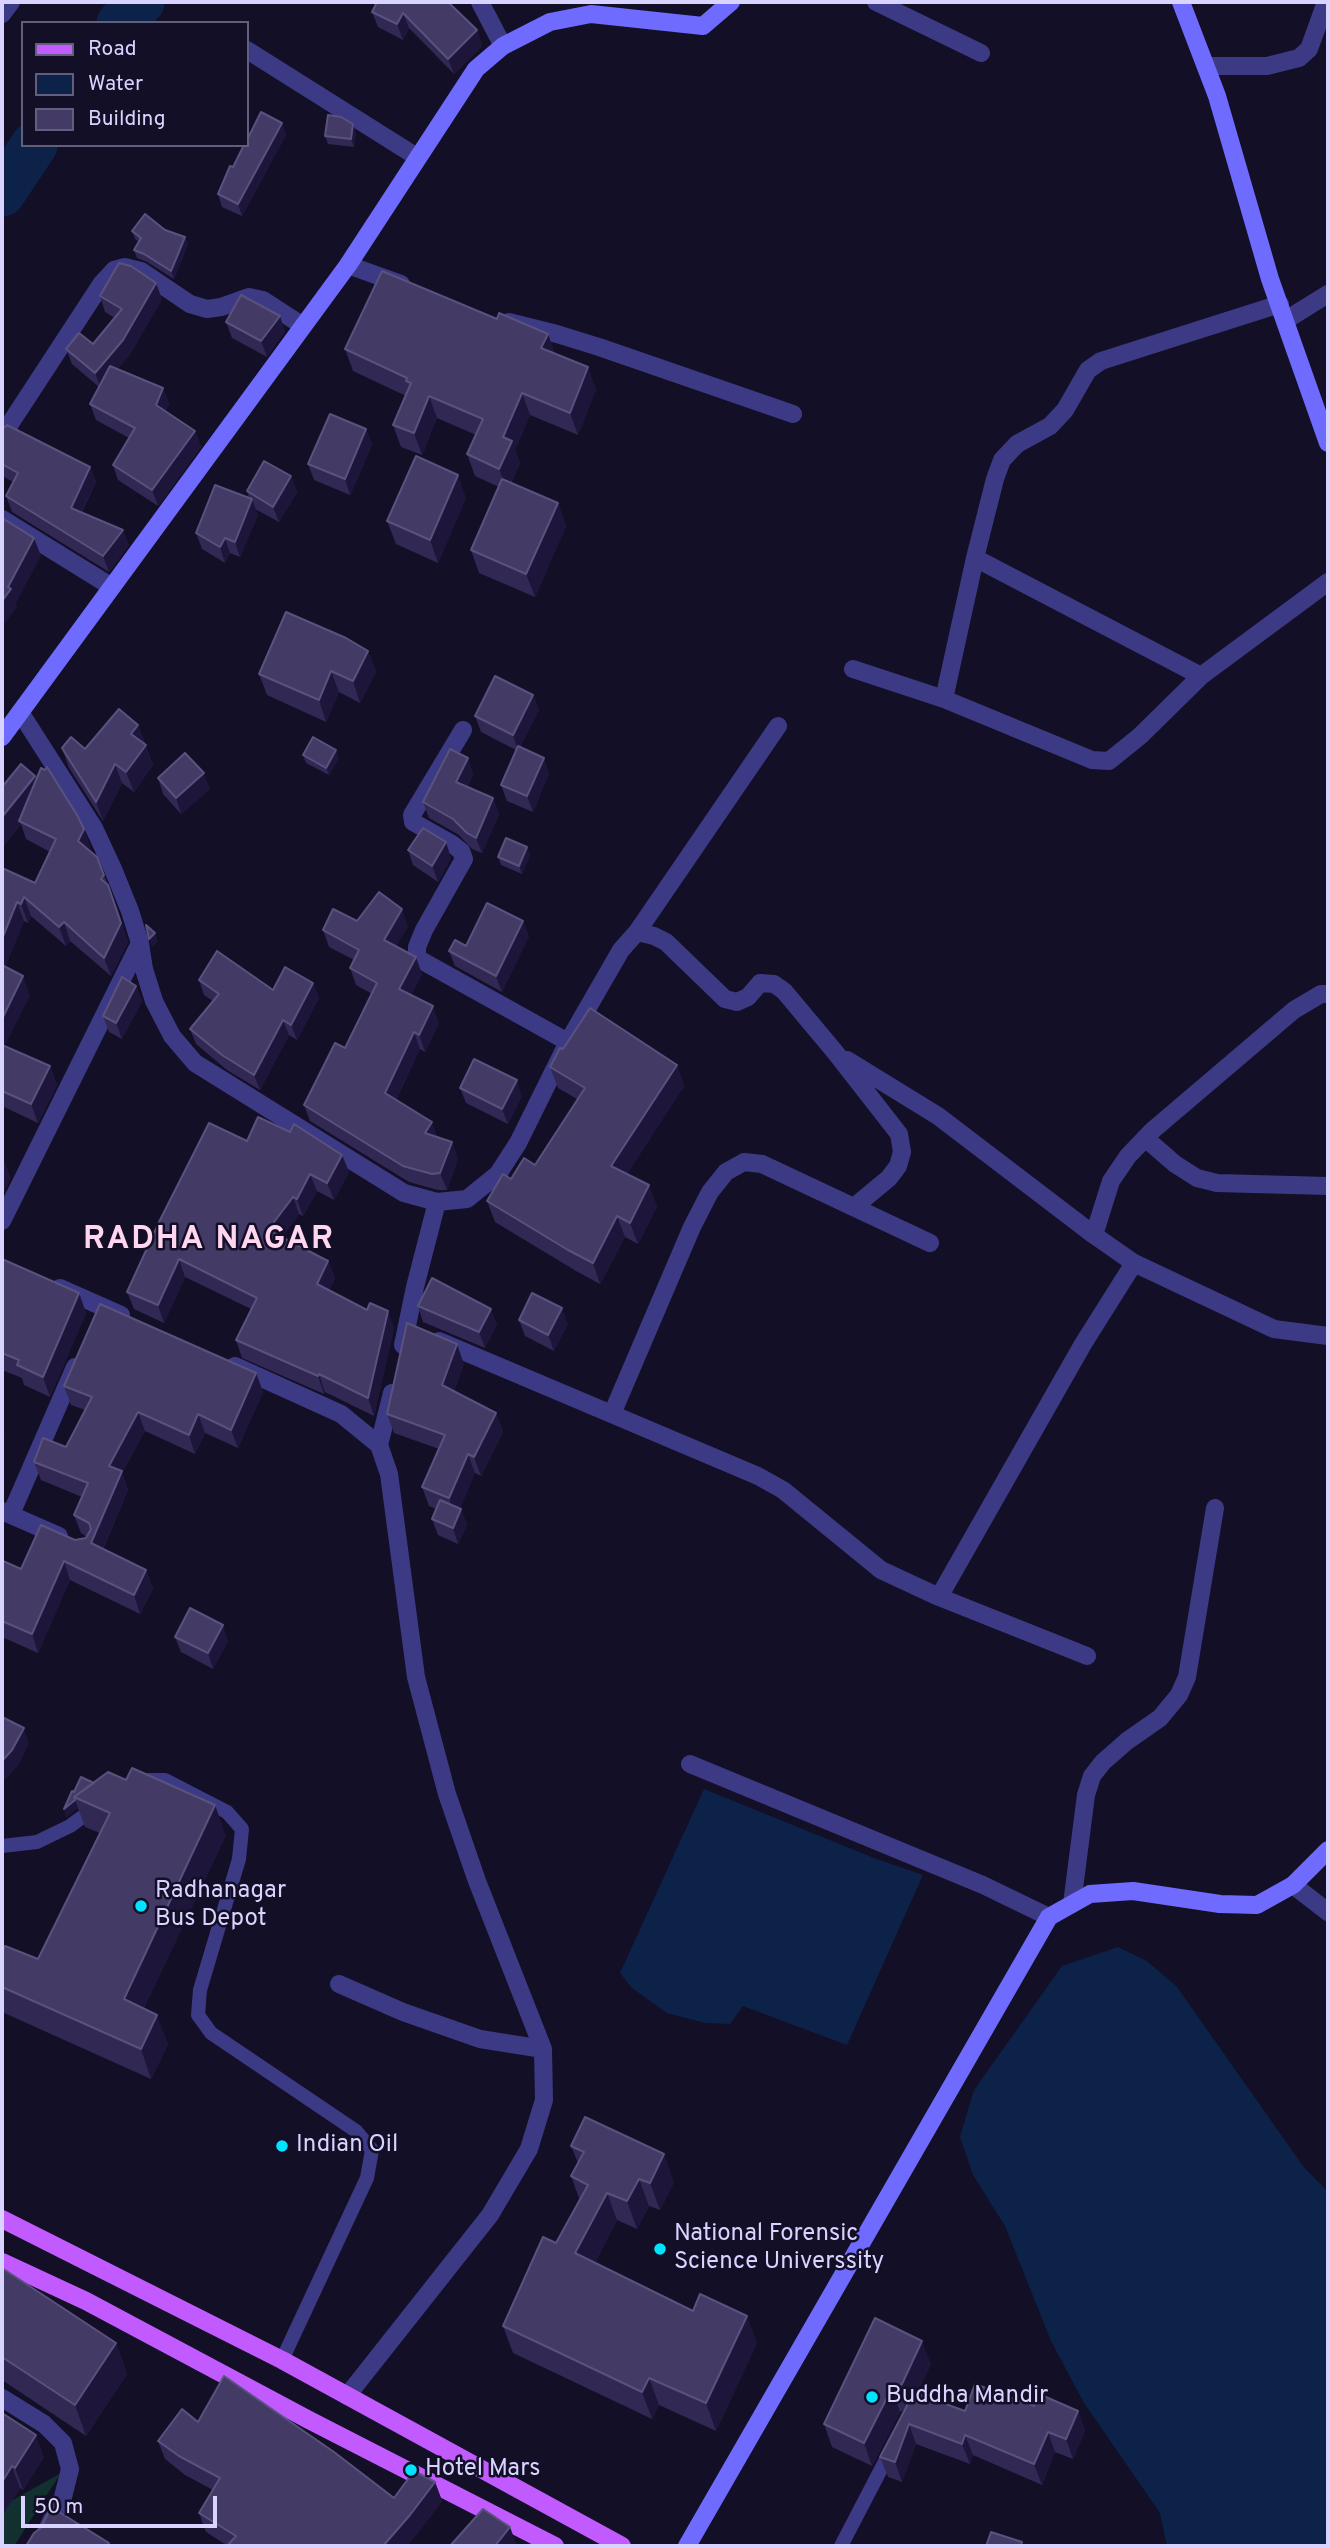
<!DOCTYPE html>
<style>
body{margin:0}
#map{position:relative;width:1330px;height:2548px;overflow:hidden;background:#130f26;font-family:Overpass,sans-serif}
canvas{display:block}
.frame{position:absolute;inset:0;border:4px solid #d9d4ff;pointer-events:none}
.legend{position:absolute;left:21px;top:21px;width:228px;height:126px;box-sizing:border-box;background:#130f26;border:2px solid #625e7d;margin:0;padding:9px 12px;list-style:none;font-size:21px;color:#d9d4ff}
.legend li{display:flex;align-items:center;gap:14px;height:35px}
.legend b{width:35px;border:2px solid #625e7d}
.scale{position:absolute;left:21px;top:2496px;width:196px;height:32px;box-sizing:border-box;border:4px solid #d9d4ff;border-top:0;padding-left:9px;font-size:21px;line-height:24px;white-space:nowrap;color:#d9d4ff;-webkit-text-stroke:5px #130f26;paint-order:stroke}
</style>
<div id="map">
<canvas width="1330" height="2548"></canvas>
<div class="frame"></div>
<ul class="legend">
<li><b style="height:9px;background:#c25bff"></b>Road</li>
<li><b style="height:19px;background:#0c2248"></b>Water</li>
<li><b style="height:19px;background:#433a66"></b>Building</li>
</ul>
<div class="scale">50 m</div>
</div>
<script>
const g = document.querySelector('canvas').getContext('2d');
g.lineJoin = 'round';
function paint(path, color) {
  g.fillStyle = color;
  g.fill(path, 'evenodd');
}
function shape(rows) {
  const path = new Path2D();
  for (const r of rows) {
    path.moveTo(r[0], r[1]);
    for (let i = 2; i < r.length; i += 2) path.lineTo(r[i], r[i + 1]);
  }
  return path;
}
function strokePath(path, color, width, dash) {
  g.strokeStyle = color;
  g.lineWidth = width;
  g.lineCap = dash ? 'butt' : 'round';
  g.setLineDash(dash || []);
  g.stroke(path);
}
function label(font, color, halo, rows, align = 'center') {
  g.font = font + ' Overpass,sans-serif';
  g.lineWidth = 5;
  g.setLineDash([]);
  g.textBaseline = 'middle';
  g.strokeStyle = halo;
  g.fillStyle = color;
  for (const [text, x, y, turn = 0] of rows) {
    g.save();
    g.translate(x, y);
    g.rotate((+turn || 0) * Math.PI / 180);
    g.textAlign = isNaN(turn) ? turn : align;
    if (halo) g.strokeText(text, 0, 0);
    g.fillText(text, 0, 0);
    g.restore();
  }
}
paint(shape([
 [61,2473,14,2546,2,2546,2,2506]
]), '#12302f');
paint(shape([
 [704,1789,874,1858,923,1875,847,2045,743,2006,730,2024,705,2023,667,2013,632,1988,620,1973],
 [1118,1947,1147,1961,1177,1987,1303,2166,1328,2192,1328,2546,1167,2546,1160,2513,1084,2403,1051,2341,1005,2226,973,2175,960,2137,974,2090,1062,1966]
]), '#0c2248');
strokePath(shape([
 [120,23,141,2],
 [2,193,34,145]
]), '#0c2248', 47);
strokePath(shape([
 [139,1780,165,1780,227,1812,242,1829,239,1859,200,1990,198,2015,211,2033,356,2131,372,2150,367,2178,282,2360],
 [2,1846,37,1842,70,1826,96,1807],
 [841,2546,892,2448]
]), '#3d3a85', 14);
strokePath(shape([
 [480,2,503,46],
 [876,2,981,53],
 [2,14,11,2],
 [247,50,417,157],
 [1207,66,1267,66,1299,58,1309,49,1326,2],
 [348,265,401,284],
 [1286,320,1328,294],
 [509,322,557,334,599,347,793,414],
 [2,436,102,283,114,270,125,267,141,271,190,304,207,309,221,307,249,297,263,300,303,326],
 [2,519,112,587],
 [975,558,1201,676],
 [853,669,944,699,1092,760,1109,761,1140,736,1201,676,1328,582],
 [944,699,975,558,995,479,1002,460,1017,444,1050,426,1065,410,1088,370,1101,361,1280,304],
 [20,712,94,828,113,869,130,911,140,943,144,969,154,1001,172,1036,195,1063,404,1193,437,1202,467,1199,498,1174,518,1143,568,1042,621,950,637,932,654,936,666,942,725,999,737,1002,748,997,760,983,774,984,784,991,835,1052,899,1134,902,1152,898,1166,889,1178,854,1207],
 [463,730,412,815,413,822,452,844,461,851,464,859,424,930,417,947,417,958,568,1042],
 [637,932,778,726],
 [847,1060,938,1116,1094,1235,1134,1263,1274,1329,1328,1336],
 [1145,1138,1175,1164,1197,1178,1217,1183,1328,1186],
 [2,1221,140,943],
 [1094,1235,1111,1181,1128,1156,1153,1130,1294,1010,1321,994,1328,994],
 [60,1288,121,1315],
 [439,1341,758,1476,783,1490,881,1570,939,1597,1087,1656],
 [403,1345,415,1287,437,1202],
 [235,1366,341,1414,379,1445,389,1474,416,1677,447,1794,477,1881,543,2049,544,2100,529,2149,490,2215,347,2396],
 [612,1414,692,1227,710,1192,726,1172,744,1162,762,1164,930,1243],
 [379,1445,392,1393],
 [2,1511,59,1536],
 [11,1514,75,1367],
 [939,1597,1083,1344,1134,1263],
 [690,1764,983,1885,1049,1917],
 [1293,1885,1328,1912],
 [1072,1904,1086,1795,1092,1776,1103,1762,1127,1741,1160,1718,1179,1695,1187,1677,1215,1508],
 [339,1984,403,2012,480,2039,543,2049],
 [2,2398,44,2424,63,2443,70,2469,63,2497,39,2546]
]), '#3d3a85', 18);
strokePath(shape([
 [1181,2,1217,96,1270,279,1328,443],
 [2,737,348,265,476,69,503,46,550,22,591,14,703,26,731,2],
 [687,2546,1049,1917,1090,1894,1133,1891,1220,1904,1257,1905,1293,1885,1328,1850]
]), '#6f6bff', 18);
strokePath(shape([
 [2,2219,282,2360,622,2546],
 [2,2262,86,2301,309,2420,555,2546]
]), '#c25bff', 18);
paint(shape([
 [377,2,477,30,482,46,454,74,409,28,403,40,378,27,372,12],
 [282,123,286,135,242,216,222,207,218,194],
 [356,132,354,147,328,144,325,136],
 [165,230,185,237,188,244,174,279,147,262,137,258,134,250,139,242,135,239,132,231],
 [100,296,162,299,129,356,117,369,163,388,169,404,165,412,195,431,201,447,158,506,118,480,113,465,129,438,96,420,90,404,99,387,72,364,66,349,93,344,115,318,105,312],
 [497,319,548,334,555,354,596,389,578,435,530,415,515,450,520,463,511,483,558,503,566,526,535,597,479,573,471,550,499,487,475,476,467,454,476,435,437,418,422,455,401,447,393,425,406,396,353,371,345,349],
 [226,322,285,331,267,357,232,338],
 [366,429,372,445,350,495,314,480,308,464],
 [2,430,90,467,96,482,82,512,129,545,109,572,12,512,6,496,13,482,2,476],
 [291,476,297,492,279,522,255,509,258,515,240,557,230,553,225,563,202,549,196,533,249,498,247,491],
 [466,498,438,563,396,544,387,521],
 [368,651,376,672,360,703,339,692,326,722,267,695,259,674],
 [533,695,539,710,520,747,549,773,533,812,507,801,501,785,516,750,481,732,475,716],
 [138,725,153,765,134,792,122,783,103,821,69,768,62,748,85,749],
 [303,755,339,758,329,775,306,763],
 [468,758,473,774,467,787,493,798,499,814,482,853,472,849,459,835,429,818,423,802],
 [35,776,36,780,84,829,90,847,89,850,97,857,108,885,128,942,111,976,70,941,66,946,31,916,28,923,24,921,5,967,30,995,4,1046,50,1066,57,1085,38,1123,2,1106,2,868,35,883,50,852,26,839,21,824,2,848],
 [158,778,210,789,181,814,163,794],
 [527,847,530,855,522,874,501,865,498,857],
 [408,850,451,858,438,882,413,865],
 [357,921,408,926,396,946,422,974,411,995,439,1023,425,1052,420,1049,396,1100,438,1137,452,1142,458,1159,447,1190,438,1190,409,1182,310,1121,304,1105,345,1048,372,994,356,985,350,968,354,960,329,947,323,930],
 [529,936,502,992,455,966,449,951,466,946],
 [199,980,273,990,313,983,319,998,297,1040,289,1035,260,1090,227,1070,196,1044,190,1029,213,1001,204,995],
 [136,986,142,1001,122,1039,109,1032,103,1016],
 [563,1049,677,1065,684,1086,627,1174,657,1206,638,1244,625,1237,600,1284,576,1271,495,1222,487,1201,511,1179,535,1165,577,1099,558,1088,550,1067],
 [460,1088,522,1096,508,1124,466,1103],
 [290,1132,342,1155,349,1172,334,1200,317,1191,303,1216,299,1214,282,1237,328,1261,335,1278,329,1290,394,1328,374,1416,325,1392,324,1394,242,1358,236,1340,251,1309,185,1277,164,1323,134,1309,127,1292,247,1141],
 [2,1259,79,1293,86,1313,50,1397,24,1385,22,1378,2,1370],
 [418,1306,497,1324,485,1348,423,1322],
 [519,1320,568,1324,554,1351,525,1336],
 [464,1364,454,1391,496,1413,503,1432,481,1476,475,1473,460,1508,467,1525,458,1544,438,1535,432,1519,436,1509,429,1506,422,1487,439,1449,394,1433,387,1414],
 [256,1373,263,1392,238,1448,205,1433,195,1454,145,1431,122,1473,128,1490,103,1549,146,1570,153,1589,140,1614,70,1580,38,1653,2,1637,2,1564,21,1569,75,1540,86,1538,87,1537,81,1533,74,1515,82,1497,41,1480,34,1462,66,1447,85,1410,71,1405,64,1386],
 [175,1637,228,1641,213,1669,181,1652],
 [94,1783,226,1835,144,2008,168,2044,151,2079,2,2012,2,1954,38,1959,100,1833,85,1827,78,1808,66,1817,74,1792],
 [571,2146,674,2182,660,2210,649,2206,637,2229,617,2220,595,2262,757,2343,716,2431,659,2405,652,2419,513,2353,503,2326,556,2243,580,2201,571,2176,578,2163],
 [2,2268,116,2343,127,2374,86,2436,2,2380],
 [931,2364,917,2393,965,2411,1034,2406,1078,2411,1085,2431,1073,2459,1055,2452,1042,2485,973,2455,970,2464,916,2444,902,2482,888,2477,880,2457,906,2409,900,2412,872,2466,832,2447,824,2424],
 [2,2413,44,2457,23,2490,20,2488,2,2516],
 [198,2422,394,2498,435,2482,442,2501,417,2534,407,2546,227,2546,228,2546,206,2532,199,2513,213,2490,185,2475,165,2459,158,2441]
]), '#312854');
paint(shape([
 [403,13,409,28,403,40,397,24],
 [477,30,482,46,454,74,448,59],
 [282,123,286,135,242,216,238,204],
 [353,124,356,132,354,147,351,139],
 [185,237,188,244,174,279,171,271],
 [156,283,162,299,129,356,101,389,95,373],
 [280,316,285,331,267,357,261,341],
 [548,334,556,356,541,348],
 [588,367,596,389,578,435,570,413],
 [163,388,169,404,161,421,156,405],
 [522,393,530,415,515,450,520,463,507,490,499,469,503,437],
 [429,396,437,418,422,455,414,433],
 [366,429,372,445,350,495,345,479],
 [195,431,201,447,158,506,152,490],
 [90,467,96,482,76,523,71,508],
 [458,475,466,498,438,563,430,540],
 [291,476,297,492,279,522,273,507],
 [252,499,258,515,240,557,235,542],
 [558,503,566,526,535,597,526,574],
 [123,530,129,545,109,572,103,556],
 [34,538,41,556,16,603,17,607,5,623,2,614,2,601,8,587],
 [225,538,230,553,225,563,220,547],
 [368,651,376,672,360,703,353,681],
 [331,671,339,692,326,722,319,700],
 [533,695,539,710,518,751,513,735],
 [138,725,145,745,131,734],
 [146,745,153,765,134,792,126,772],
 [336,750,339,758,329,775,326,768],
 [468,758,473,774,461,797,456,782],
 [544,758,549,773,533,812,527,796],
 [115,764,122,783,103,821,96,802],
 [204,773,210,789,181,814,176,798],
 [35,776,43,797,19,821,21,824,2,848,2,817],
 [493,798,499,814,482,853,476,838],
 [84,829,90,847,85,859,78,841],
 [446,842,451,858,438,882,432,866],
 [527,847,530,855,522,874,519,866],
 [108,885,128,942,111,976,104,958],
 [24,897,31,916,28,923,21,904],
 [17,902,24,921,2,974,2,939],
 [402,909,408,926,390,956,384,940],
 [523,921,529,936,502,992,496,976],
 [64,922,70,941,66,946,59,927],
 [155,933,158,941,152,947,149,939],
 [416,957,422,974,405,1006,399,989],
 [23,976,30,995,2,1052,2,1019],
 [313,983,319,998,297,1040,291,1025],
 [136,986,142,1001,122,1039,116,1023],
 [433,1006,439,1023,425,1052,419,1035],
 [283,1020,289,1035,260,1090,254,1075],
 [414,1032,420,1049,391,1110,385,1093],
 [677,1065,684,1086,619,1187,611,1166],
 [50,1066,57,1085,38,1123,31,1104],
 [517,1080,522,1096,508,1124,502,1109],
 [432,1122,438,1138,425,1133],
 [452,1142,458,1159,447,1190,440,1173],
 [342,1155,349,1172,334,1200,327,1183],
 [3,1158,11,1178,2,1196,2,1162],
 [310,1174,317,1191,303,1216,297,1199],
 [649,1185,657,1206,638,1244,630,1223],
 [293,1197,299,1214,275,1248,268,1230],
 [617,1216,625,1237,600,1284,593,1263],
 [179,1259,185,1277,164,1323,158,1305],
 [328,1261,335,1278,323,1301,317,1284],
 [79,1293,86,1313,50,1397,43,1377],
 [562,1308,568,1324,554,1351,548,1335],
 [491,1309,497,1324,485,1348,479,1332],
 [388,1311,394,1328,374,1416,368,1398],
 [457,1344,464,1364,449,1404,442,1385],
 [256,1373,263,1392,238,1448,231,1430],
 [319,1374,325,1392,324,1394,318,1376],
 [138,1412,145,1431,122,1473,128,1490,97,1562,91,1543,109,1466],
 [496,1413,503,1432,481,1476,474,1457],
 [198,1414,205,1433,195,1454,189,1435],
 [2,1427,5,1435,2,1441],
 [468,1454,475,1473,456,1518,449,1498],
 [461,1509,467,1525,458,1544,453,1528],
 [64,1561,70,1580,38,1653,32,1634],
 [146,1570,153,1589,140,1614,134,1595],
 [223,1625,228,1641,213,1669,208,1653],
 [24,1728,29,1744,18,1766,2,1783,2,1761],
 [75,1800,78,1808,66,1817,64,1809],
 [215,1805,226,1835,135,2028,124,1999],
 [157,2015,168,2044,151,2079,141,2049],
 [664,2154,674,2182,660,2210,650,2183],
 [639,2179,649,2206,637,2229,627,2201],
 [607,2193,617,2220,585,2280,575,2253],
 [747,2316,757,2343,716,2431,706,2403],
 [922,2341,931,2364,910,2407,902,2384],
 [116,2343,127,2374,86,2436,75,2405],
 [649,2378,659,2405,652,2419,642,2392],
 [892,2388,900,2412,872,2466,864,2443],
 [1078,2411,1085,2431,1073,2459,1066,2439],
 [909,2424,916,2444,902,2482,895,2462],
 [1048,2432,1055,2452,1042,2485,1034,2464],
 [36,2435,44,2457,23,2490,15,2468],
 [965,2435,973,2455,970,2464,962,2444],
 [12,2466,20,2488,2,2516,2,2482],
 [435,2482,442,2501,417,2534,407,2546,383,2546],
 [510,2527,516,2543,513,2546,495,2546]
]), '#1d163a');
const building = shape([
 [377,2,448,2,477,30,448,59,403,13,397,24,372,12,377,2],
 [261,112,282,123,238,204,218,194,230,166,233,167,244,145,247,145,247,140,261,112],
 [328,115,341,117,353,124,351,139,325,136,328,115],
 [145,214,165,230,185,237,171,271,144,254,134,250,141,238,132,231,145,214],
 [119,263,131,266,156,283,123,340,95,373,66,349,79,333,93,344,122,309,100,296,119,263],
 [382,271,497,319,499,313,548,334,541,348,588,367,570,413,522,393,503,437,512,441,499,469,467,454,483,419,429,396,414,433,393,425,411,383,406,381,407,378,345,349,382,271],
 [241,295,280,316,261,341,226,322,241,295],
 [110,366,163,388,156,405,195,431,152,490,113,465,135,428,90,404,110,366],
 [330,414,366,429,345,479,308,464,330,414],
 [7,425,90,467,71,508,123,530,103,556,6,496,18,473,2,464,2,430,7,425],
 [416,456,458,475,430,540,387,521,416,456],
 [264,461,291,476,273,507,247,491,264,461],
 [502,479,558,503,526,574,471,550,502,479],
 [215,485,252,499,235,542,225,538,220,547,196,533,215,485],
 [2,518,34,538,8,587,11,589,2,601,2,518],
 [286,612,346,638,368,651,353,681,331,671,319,700,259,674,286,612],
 [495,676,533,695,513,735,475,716,495,676],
 [119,709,138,725,131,734,146,745,126,772,115,764,96,802,62,748,71,737,85,749,119,709],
 [313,737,336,750,326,768,303,755,313,737],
 [518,746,544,758,527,796,501,785,518,746],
 [450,749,468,758,456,782,493,798,476,838,467,833,453,819,423,802,450,749],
 [185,753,204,773,176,798,158,778,185,753],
 [21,764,35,776,2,817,2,787,21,764],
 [47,767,77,815,84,829,78,841,97,857,104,875,101,879,108,885,121,923,104,958,64,922,59,927,24,897,21,904,17,902,2,939,2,868,35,883,56,839,19,821,41,768,45,770,47,767],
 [423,828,446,842,432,866,408,850,423,828],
 [506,838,527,847,519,866,498,857,506,838],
 [379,892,402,909,384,940,416,957,399,989,433,1006,419,1035,414,1032,385,1093,432,1122,425,1133,452,1142,440,1173,432,1174,403,1166,304,1105,335,1043,345,1048,377,983,350,968,359,950,323,930,333,909,357,921,379,892],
 [487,903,523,921,496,976,449,951,455,940,466,946,487,903],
 [146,925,155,933,149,939,146,925],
 [217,951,273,990,285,967,313,983,291,1025,283,1020,254,1075,222,1055,190,1029,219,994,199,980,217,951],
 [2,965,23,976,2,1019,2,965],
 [122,977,136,986,116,1023,103,1016,122,977],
 [590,1008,677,1065,611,1166,649,1185,630,1223,617,1216,593,1263,568,1250,487,1201,503,1174,511,1179,524,1158,535,1165,585,1088,550,1067,560,1048,563,1049,590,1008],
 [2,1045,50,1066,31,1104,2,1091,2,1045],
 [474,1059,517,1080,502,1109,460,1088,474,1059],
 [258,1117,290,1132,294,1124,342,1155,327,1183,310,1174,297,1199,293,1197,268,1230,328,1261,317,1284,367,1310,370,1303,388,1311,368,1398,319,1374,318,1376,236,1340,257,1298,179,1259,158,1305,127,1292,160,1220,209,1123,247,1141,258,1117],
 [2,1259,79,1293,43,1377,17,1365,19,1360,2,1353,2,1259],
 [432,1278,491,1309,479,1332,418,1306,432,1278],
 [532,1293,562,1308,548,1335,519,1320,532,1293],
 [100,1304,256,1373,231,1430,198,1414,189,1435,138,1412,109,1466,122,1471,91,1543,146,1570,134,1595,64,1561,32,1634,2,1621,2,1564,3,1561,21,1569,41,1525,75,1540,86,1538,91,1529,89,1523,74,1515,88,1483,34,1462,43,1438,66,1447,92,1397,64,1386,100,1304],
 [407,1323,457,1344,442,1385,496,1413,474,1457,468,1454,449,1498,422,1487,445,1435,387,1414,407,1323],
 [440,1500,461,1509,453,1528,432,1519,440,1500],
 [190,1608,223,1625,208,1653,175,1637,190,1608],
 [2,1717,24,1728,12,1750,2,1761,2,1717],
 [132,1768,215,1805,124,1999,157,2015,141,2049,2,1987,2,1954,5,1946,38,1959,110,1813,74,1797,108,1772,126,1780,132,1768],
 [81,1777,94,1783,74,1797,75,1800,64,1809,72,1791,74,1792,81,1777],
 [585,2117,664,2154,650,2183,639,2179,627,2201,607,2193,575,2253,693,2311,700,2294,747,2316,706,2403,649,2378,642,2392,503,2326,543,2237,556,2243,588,2185,571,2176,584,2152,571,2146,585,2117],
 [2,2268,116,2343,75,2405,2,2357,2,2268],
 [875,2318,922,2341,902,2384,892,2388,864,2443,824,2424,875,2318],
 [224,2376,334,2452,394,2498,414,2471,435,2482,410,2515,383,2546,227,2546,236,2536,199,2513,220,2478,179,2456,158,2441,182,2409,198,2422,224,2376],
 [975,2384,1034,2406,1039,2394,1078,2411,1066,2439,1048,2432,1034,2464,965,2435,962,2444,909,2424,895,2462,880,2457,910,2400,910,2391,965,2411,975,2384],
 [2,2413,36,2435,15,2468,12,2466,2,2482,2,2413],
 [51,2507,109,2543,107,2546,26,2546,34,2533,41,2528,51,2507],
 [483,2509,510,2527,495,2546,450,2546,483,2509],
 [991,2532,1022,2542,1021,2546,986,2546,991,2532]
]);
paint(building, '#433a66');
strokePath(building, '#5a527e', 2);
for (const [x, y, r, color] of [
 [141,1906,7,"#00e5ff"],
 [282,2146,7,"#00e5ff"],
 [660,2249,7,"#00e5ff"],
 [872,2397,7,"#00e5ff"],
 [411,2470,7,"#00e5ff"]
]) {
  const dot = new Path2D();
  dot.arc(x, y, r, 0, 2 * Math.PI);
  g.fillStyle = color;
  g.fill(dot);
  strokePath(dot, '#130f26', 2.5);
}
label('24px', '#d9d4ff', '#130f26', [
 ["Radhanagar",155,1892],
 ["Bus Depot",155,1920],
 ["Indian Oil",296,2146],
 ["National Forensic",674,2235],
 ["Science Universsity",674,2263],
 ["Buddha Mandir",886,2397],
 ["Hotel Mars",425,2470]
], 'left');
g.letterSpacing = '2px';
label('bold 32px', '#ffd6f0', '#130f26', [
 ["RADHA NAGAR",209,1242]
]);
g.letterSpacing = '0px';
</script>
